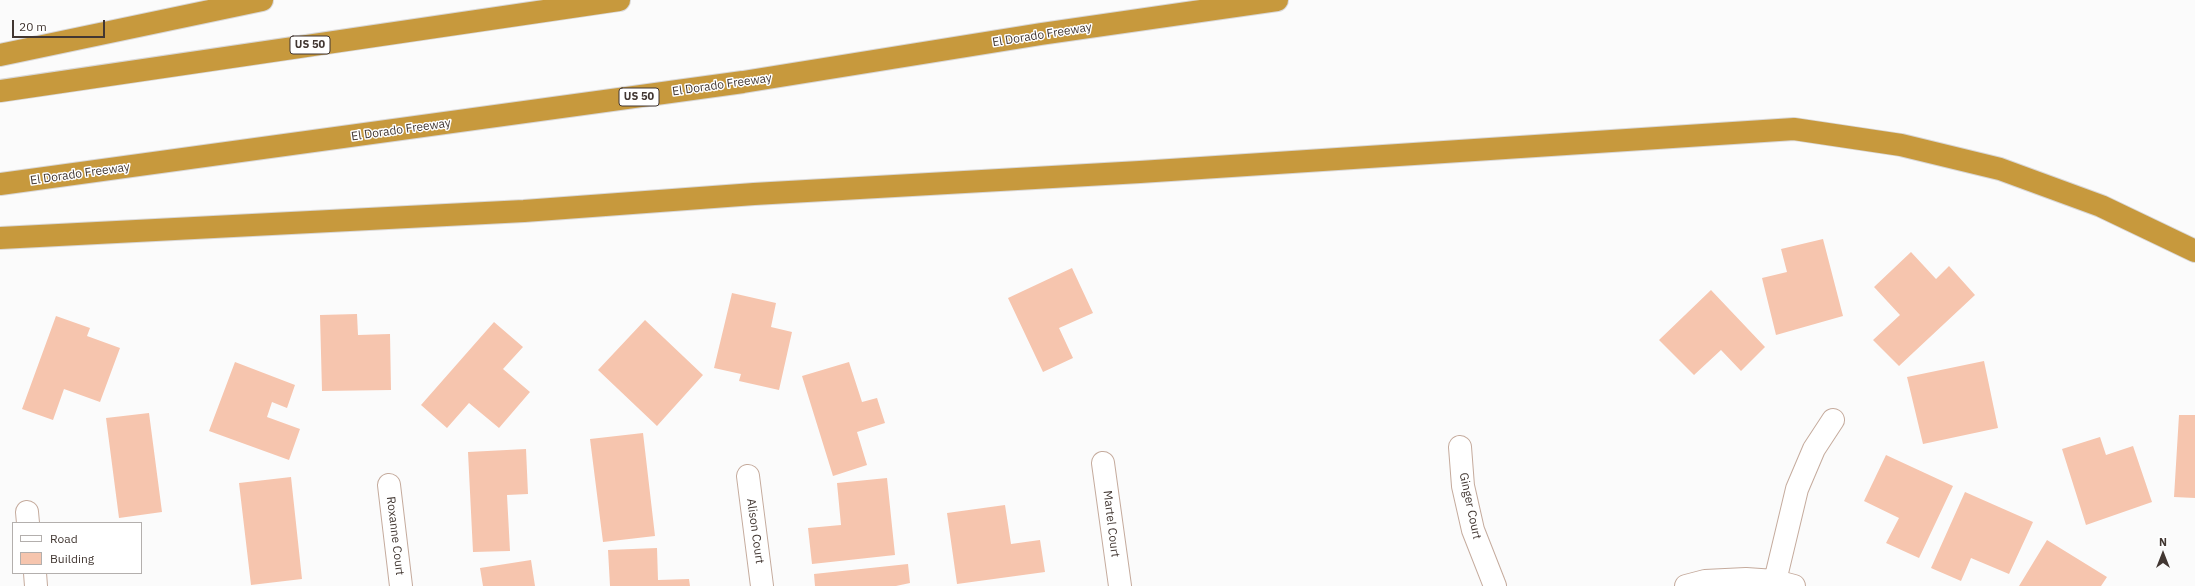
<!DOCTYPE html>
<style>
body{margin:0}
#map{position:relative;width:2195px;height:586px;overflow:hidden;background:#fbfbfb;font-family:"IBM Plex Sans",sans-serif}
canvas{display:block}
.legend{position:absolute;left:12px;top:522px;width:130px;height:52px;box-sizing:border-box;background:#fff;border:1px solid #b3afad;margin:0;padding:5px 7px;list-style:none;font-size:12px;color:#423732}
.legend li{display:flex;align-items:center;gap:8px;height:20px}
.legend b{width:20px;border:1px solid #b3afad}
.north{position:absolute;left:2143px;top:534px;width:40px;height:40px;-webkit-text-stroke:3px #fff;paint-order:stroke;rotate:0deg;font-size:11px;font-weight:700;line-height:16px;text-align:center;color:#423732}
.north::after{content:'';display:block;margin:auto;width:14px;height:18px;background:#423732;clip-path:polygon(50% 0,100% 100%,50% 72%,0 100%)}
.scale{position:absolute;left:12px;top:20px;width:93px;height:18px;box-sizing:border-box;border:2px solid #423732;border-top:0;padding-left:5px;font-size:12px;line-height:14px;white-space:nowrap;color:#423732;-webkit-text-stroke:3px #fff;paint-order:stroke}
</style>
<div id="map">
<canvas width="2195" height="586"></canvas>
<ul class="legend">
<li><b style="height:5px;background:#fff"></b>Road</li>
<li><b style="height:11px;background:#f6c5ae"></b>Building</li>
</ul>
<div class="north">N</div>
<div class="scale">20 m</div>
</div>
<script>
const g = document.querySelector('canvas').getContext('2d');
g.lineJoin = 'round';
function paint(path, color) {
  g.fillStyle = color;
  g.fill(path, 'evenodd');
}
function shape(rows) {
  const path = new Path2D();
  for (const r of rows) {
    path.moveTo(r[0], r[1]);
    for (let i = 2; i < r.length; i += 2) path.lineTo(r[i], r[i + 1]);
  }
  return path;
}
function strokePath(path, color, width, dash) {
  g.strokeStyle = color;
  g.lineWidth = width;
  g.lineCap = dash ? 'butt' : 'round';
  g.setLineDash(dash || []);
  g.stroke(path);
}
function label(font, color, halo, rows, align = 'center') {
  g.font = font + ' "IBM Plex Sans",sans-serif';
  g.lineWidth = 3;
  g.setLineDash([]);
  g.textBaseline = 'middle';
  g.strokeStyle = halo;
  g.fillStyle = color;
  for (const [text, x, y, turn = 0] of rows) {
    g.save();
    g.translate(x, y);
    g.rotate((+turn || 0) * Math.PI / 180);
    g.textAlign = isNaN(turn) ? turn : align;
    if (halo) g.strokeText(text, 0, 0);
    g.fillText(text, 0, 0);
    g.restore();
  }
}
paint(shape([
 [1823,239,1843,316,1776,335,1762,278,1787,272,1781,249],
 [1911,252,1936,279,1949,266,1975,295,1899,366,1873,340,1900,315,1874,287],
 [1072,268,1093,313,1059,328,1073,358,1043,372,1008,298],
 [1711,290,1765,347,1741,371,1721,350,1694,375,1659,340],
 [732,293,776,303,771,327,792,332,779,390,739,381,741,374,714,368],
 [357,314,358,335,390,334,391,390,322,391,320,315],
 [56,316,90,328,87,336,120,348,100,402,64,389,53,420,22,409],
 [645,320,703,375,657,426,598,370],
 [494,322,523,347,503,369,530,392,499,428,469,403,447,428,421,405],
 [1984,361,1998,428,1923,444,1907,377],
 [235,362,295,385,287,408,272,402,267,417,300,429,289,460,209,431],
 [849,362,862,402,877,398,885,423,857,432,867,465,833,476,802,376],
 [149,413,162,512,119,518,106,418],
 [2179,415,2195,415,2195,498,2174,497],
 [643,433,655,536,603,542,590,439],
 [2100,437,2106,455,2133,446,2152,502,2086,525,2062,449],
 [526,449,528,494,507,495,510,551,473,552,468,452],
 [1886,455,1953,486,1919,558,1886,543,1899,518,1864,501],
 [291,477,302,579,251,585,239,483],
 [887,478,895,555,812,564,808,528,841,525,837,483],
 [1965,492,2033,522,2009,574,1971,558,1961,581,1931,568],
 [1005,505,1011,544,1040,540,1045,572,957,584,947,513],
 [2047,540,2107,577,2101,586,2019,586],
 [657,548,658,580,689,579,690,586,610,586,608,550],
 [531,560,535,586,483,586,480,568],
 [908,564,910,583,896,586,815,586,814,574]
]), '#f6c5ae');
const minor = shape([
 [1460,447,1463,486,1473,530,1495,586],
 [1103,463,1120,586],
 [748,476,762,586],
 [389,485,401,586],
 [27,512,28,523],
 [35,573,36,586],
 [1775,581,1797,489,1814,449,1833,420],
 [1686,586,1705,581,1746,579,1775,581,1794,586]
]);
const motorway = shape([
 [0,55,262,0],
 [0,91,619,0],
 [0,184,743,82,1041,34,1277,0],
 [0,238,524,211,754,194,1140,172,1794,129,1901,145,2000,169,2101,206,2195,251]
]);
strokePath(minor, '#c5ab9d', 24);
strokePath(motorway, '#d9d7d6', 24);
strokePath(minor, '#fff', 22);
strokePath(motorway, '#c7993d', 22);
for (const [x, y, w] of [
 [310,45,40],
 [639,97,40]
]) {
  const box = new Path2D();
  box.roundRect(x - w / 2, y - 9, w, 18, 3);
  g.fillStyle = '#fff';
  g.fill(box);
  strokePath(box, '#423732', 1);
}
label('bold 11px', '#423732', null, [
 ["US 50",310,45],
 ["US 50",639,97]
]);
label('12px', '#423732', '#fff', [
 ["El Dorado Freeway",1042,35,-9],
 ["El Dorado Freeway",722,85,-8],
 ["El Dorado Freeway",401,130,-8],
 ["El Dorado Freeway",80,174,-8],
 ["Ginger Court",1470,506,78],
 ["Martel Court",1111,524,83],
 ["Alison Court",755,531,82],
 ["Roxanne Court",395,536,83]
]);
</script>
